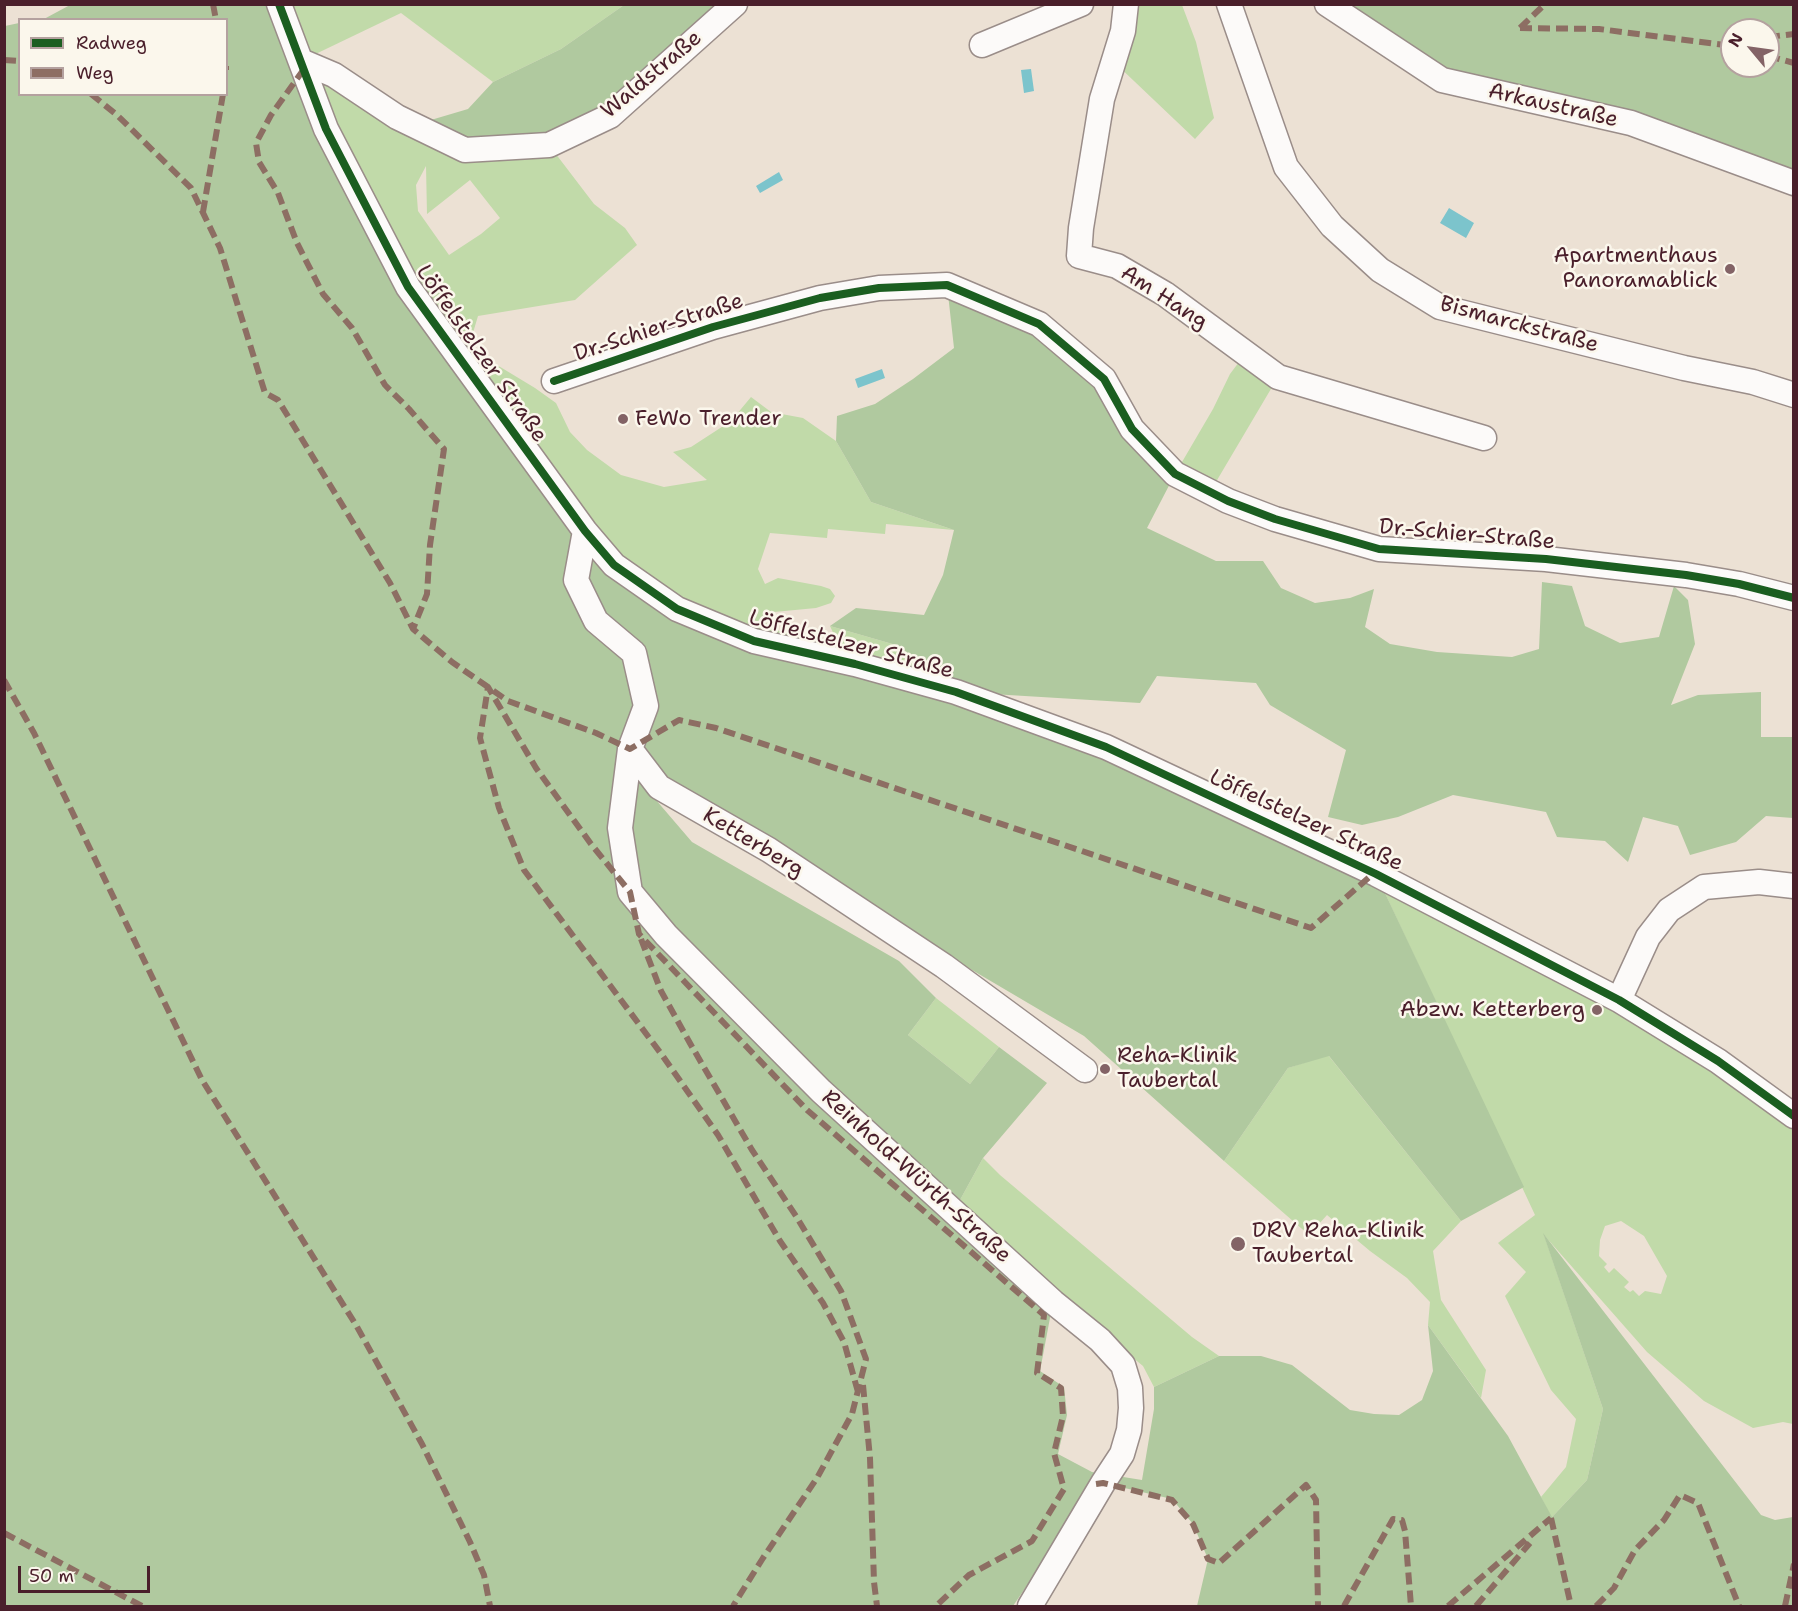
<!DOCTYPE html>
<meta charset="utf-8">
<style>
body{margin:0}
#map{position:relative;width:1798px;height:1611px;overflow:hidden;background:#ece1d4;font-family:"Shantell Sans",sans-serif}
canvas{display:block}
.frame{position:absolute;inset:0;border:6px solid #4a1f2b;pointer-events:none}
.legend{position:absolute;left:18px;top:18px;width:210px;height:78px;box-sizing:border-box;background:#fbf7ec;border:2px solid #b4a19f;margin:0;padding:8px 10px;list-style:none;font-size:18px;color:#4a1f2b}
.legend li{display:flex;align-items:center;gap:12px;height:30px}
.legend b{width:30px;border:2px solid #b4a19f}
.north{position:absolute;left:1720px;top:18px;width:60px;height:60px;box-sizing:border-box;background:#fbf7ec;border:2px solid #b4a19f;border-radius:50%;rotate:299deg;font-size:16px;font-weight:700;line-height:24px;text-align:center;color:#4a1f2b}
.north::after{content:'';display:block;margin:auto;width:21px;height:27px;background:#836366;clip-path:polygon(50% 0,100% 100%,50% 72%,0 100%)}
.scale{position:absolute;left:18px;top:1566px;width:132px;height:27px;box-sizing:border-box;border:3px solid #4a1f2b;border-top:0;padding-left:8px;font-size:18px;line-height:21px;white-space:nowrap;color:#4a1f2b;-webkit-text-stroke:4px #fbf7ec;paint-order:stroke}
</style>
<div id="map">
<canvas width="1798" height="1611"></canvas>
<div class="frame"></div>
<ul class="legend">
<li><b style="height:8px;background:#1b5e20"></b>Radweg</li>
<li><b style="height:8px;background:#8d6e63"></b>Weg</li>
</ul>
<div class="north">N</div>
<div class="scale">50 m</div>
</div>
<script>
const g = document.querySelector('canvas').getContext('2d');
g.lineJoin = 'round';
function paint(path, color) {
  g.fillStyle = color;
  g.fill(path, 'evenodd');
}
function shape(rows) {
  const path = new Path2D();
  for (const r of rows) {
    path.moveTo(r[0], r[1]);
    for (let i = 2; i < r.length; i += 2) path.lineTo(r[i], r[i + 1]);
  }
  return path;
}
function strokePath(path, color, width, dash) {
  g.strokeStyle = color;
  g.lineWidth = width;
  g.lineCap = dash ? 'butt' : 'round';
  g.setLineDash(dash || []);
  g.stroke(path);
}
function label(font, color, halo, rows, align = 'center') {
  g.font = font + ' "Shantell Sans",sans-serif';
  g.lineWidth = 5;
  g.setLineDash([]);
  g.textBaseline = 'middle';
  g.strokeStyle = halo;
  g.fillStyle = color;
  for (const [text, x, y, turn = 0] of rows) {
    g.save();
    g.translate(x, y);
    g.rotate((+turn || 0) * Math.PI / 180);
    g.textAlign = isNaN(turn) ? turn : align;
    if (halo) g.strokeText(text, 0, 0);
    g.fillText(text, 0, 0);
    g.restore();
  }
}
paint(shape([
 [279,5,624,5,561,49,493,82,401,13,301,61,334,75,397,117,465,150,549,145,594,204,625,228,637,245,575,300,478,316,464,363,492,362,535,388,556,403,570,432,587,450,621,475,664,487,707,480,673,452,691,447,731,421,751,397,771,412,803,418,836,441,871,502,954,530,886,524,885,534,828,529,827,538,770,533,758,569,765,584,778,578,821,586,830,589,835,596,831,603,816,608,774,612,765,620,768,627,842,652,830,626,896,645,956,692,855,664,754,641,677,609,614,565,585,531,408,287,326,129],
 [426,166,427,214,470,180,500,218,481,234,449,255,418,211,416,185],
 [1126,5,1182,5,1196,42,1214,118,1195,139,1114,62],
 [1245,354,1278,377,1210,492,1175,474,1213,409,1230,374],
 [1376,874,1619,1000,1793,1116,1793,1424,1783,1422,1753,1428,1704,1401,1647,1352,1544,1235,1603,1409,1587,1480,1551,1518,1541,1497,1566,1467,1576,1419,1551,1390,1505,1296,1526,1272,1498,1243,1535,1215],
 [1621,1221,1644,1236,1667,1276,1661,1294,1645,1291,1639,1296,1633,1290,1630,1292,1624,1287,1629,1282,1614,1268,1609,1273,1604,1267,1607,1264,1599,1256,1600,1240,1605,1226],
 [936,998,999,1047,970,1084,908,1035],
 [1328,1055,1461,1221,1433,1251,1441,1300,1486,1370,1481,1398,1428,1325,1430,1302,1407,1278,1370,1251,1327,1215,1309,1235,1224,1161,1288,1068],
 [983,1158,1000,1175,1192,1337,1219,1356,1154,1387,1143,1366,954,1211]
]), '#c1daa9');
paint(shape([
 [70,5,279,5,408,287,585,531,677,609,954,690,896,645,830,626,856,608,924,615,943,575,954,530,871,502,836,441,837,416,875,404,913,379,954,348,947,285,1039,324,1175,474,1147,528,1216,561,1263,561,1281,588,1315,603,1350,598,1374,589,1365,627,1390,644,1437,652,1512,657,1539,649,1542,582,1572,586,1585,626,1620,643,1659,637,1674,586,1688,600,1695,644,1671,705,1698,695,1761,692,1761,737,1793,737,1793,818,1766,816,1736,842,1690,855,1678,826,1643,817,1628,862,1605,841,1557,837,1546,812,1453,795,1398,817,1362,825,1328,817,1346,750,1270,705,1256,683,1157,676,1140,703,959,692,1376,874,1524,1187,1461,1221,1329,1056,1288,1068,1224,1161,1084,1036,675,795,650,793,692,842,899,961,936,998,908,1035,970,1084,999,1047,1047,1083,983,1158,954,1211,1053,1302,1040,1371,1064,1387,1067,1415,1058,1454,1092,1472,1142,1480,1154,1409,1154,1387,1219,1356,1261,1356,1292,1365,1350,1410,1374,1414,1399,1415,1422,1400,1433,1371,1428,1325,1508,1436,1552,1517,1587,1480,1603,1409,1543,1233,1761,1515,1775,1520,1793,1517,1793,1606,1197,1606,1208,1559,1193,1524,1172,1499,1103,1483,1096,1484,1013,1606,5,1606,5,26,19,23,20,94,226,94,226,20,44,19],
 [624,5,735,5,610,116,549,145,465,150,414,125,468,109,493,82,561,49],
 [1327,5,1793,5,1793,183,1442,80],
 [1732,30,1768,30,1768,66,1732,66]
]), '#b0c99f');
paint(shape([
 [1031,69,1034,91,1024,93,1021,70],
 [779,172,783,180,760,193,756,186],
 [1449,208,1474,223,1466,238,1440,223],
 [882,369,885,378,858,388,855,379]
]), '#7cc4cc');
const minor = shape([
 [279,4,326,129,408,287,585,531,614,565,677,609,754,641,855,664,956,692,1106,747,1376,874,1619,1000,1718,1061,1794,1116],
 [1126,4,1123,31,1102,99,1081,228,1079,256,1117,266,1165,294,1278,377,1484,438],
 [1229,4,1286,167,1332,226,1380,270,1440,307,1684,368,1753,382,1794,395],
 [1327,4,1442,80,1631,123,1794,183],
 [982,45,1081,4],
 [301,61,334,75,397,117,465,150,549,145,610,116,735,4],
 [554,381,713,327,820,298,879,288,947,285,1039,324,1104,379,1132,429,1175,474,1228,501,1275,519,1379,549,1546,559,1686,575,1739,584,1794,598],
 [585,531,576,580,596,621,634,653,646,706,630,749,659,787,769,850,944,966,1085,1070],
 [630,749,620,828,630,892,666,935,821,1091,1053,1302,1100,1340,1123,1365,1130,1388,1131,1408,1129,1430,1122,1454,1103,1483,1030,1606],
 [1619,1000,1648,937,1669,910,1704,887,1759,882,1794,886]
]);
strokePath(minor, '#9a8d89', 27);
strokePath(minor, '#fcfaf9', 24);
strokePath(shape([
 [213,4,216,20],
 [1520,28,1599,29,1732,46],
 [1520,28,1545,4],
 [1768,37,1794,34],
 [1768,56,1794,63],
 [4,60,20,61],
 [226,66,226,70],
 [304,69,271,115,256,143,259,162,278,193,297,243,323,294,352,328,385,385,409,409,444,449,430,545,427,594,413,629],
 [91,94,117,115,191,188,220,248,265,393,278,400,390,583,413,629,452,662,508,701,596,733,630,749,679,720,716,728,1311,928,1374,873],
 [203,212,223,94],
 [4,680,34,733,202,1080,356,1325,422,1444,470,1542,484,1575,490,1606],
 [641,939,661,991,691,1045,752,1150,796,1216,841,1291,866,1359,852,1414,817,1478,763,1558,733,1606],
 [863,1385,870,1458,874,1582,877,1606],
 [858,1392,844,1342,823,1303,780,1241,718,1135,662,1055,524,870,499,808,480,738,488,687,536,768,591,844,630,892,639,934,807,1110,1044,1315,1037,1373,1061,1388,1063,1416,1054,1453,1064,1489,1032,1541,969,1575,936,1606],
 [1096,1484,1103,1483,1172,1500,1193,1524,1208,1559,1219,1563,1306,1485,1316,1500,1318,1606],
 [1551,1518,1571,1606],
 [4,1533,142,1606],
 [1344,1606,1393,1519,1402,1520,1405,1531,1411,1606],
 [1448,1606,1551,1518],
 [1476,1606,1530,1543],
 [1596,1606,1614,1588,1635,1550,1664,1520,1680,1495,1698,1503,1739,1606],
 [1785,1606,1794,1564]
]), '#8d6e63', 6, [12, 6]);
strokePath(shape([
 [279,4,326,129,408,287,585,531,614,565,677,609,754,641,855,664,956,692,1106,747,1376,874,1619,1000,1718,1061,1794,1116],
 [554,381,713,327,820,298,879,288,947,285,1039,324,1104,379,1132,429,1175,474,1228,501,1275,519,1379,549,1546,559,1686,575,1739,584,1794,598]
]), '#1b5e20', 8);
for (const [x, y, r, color] of [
 [1730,269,6,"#836366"],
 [623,419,6,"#836366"],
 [1597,1010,6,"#836366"],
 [1105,1069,6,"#836366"],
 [1238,1244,8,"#836366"]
]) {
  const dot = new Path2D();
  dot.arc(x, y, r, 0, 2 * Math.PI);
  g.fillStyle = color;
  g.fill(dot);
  strokePath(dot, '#fbf7ec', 2);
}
label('22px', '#4a1f2b', '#fbf7ec', [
 ["Waldstraße",652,75,-40],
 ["Arkaustraße",1553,106,13],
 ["Am Hang",1164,298,33],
 ["Bismarckstraße",1519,325,15],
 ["Dr.-Schier-Straße",659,328,-18],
 ["Löffelstelzer Straße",481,354,55],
 ["Dr.-Schier-Straße",1467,535,5],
 ["Löffelstelzer Straße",851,645,15],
 ["Löffelstelzer Straße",1306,821,25],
 ["Ketterberg",753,843,31],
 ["Reinhold-Würth-Straße",916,1177,42]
]);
label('22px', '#4a1f2b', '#fbf7ec', [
 ["Apartmenthaus",1718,256,"right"],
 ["Panoramablick",1718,281,"right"],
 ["FeWo Trender",635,419],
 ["Abzw. Ketterberg",1585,1010,"right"],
 ["Reha-Klinik",1117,1056],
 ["Taubertal",1117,1081],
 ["DRV Reha-Klinik",1252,1231],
 ["Taubertal",1252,1256]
], 'left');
</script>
